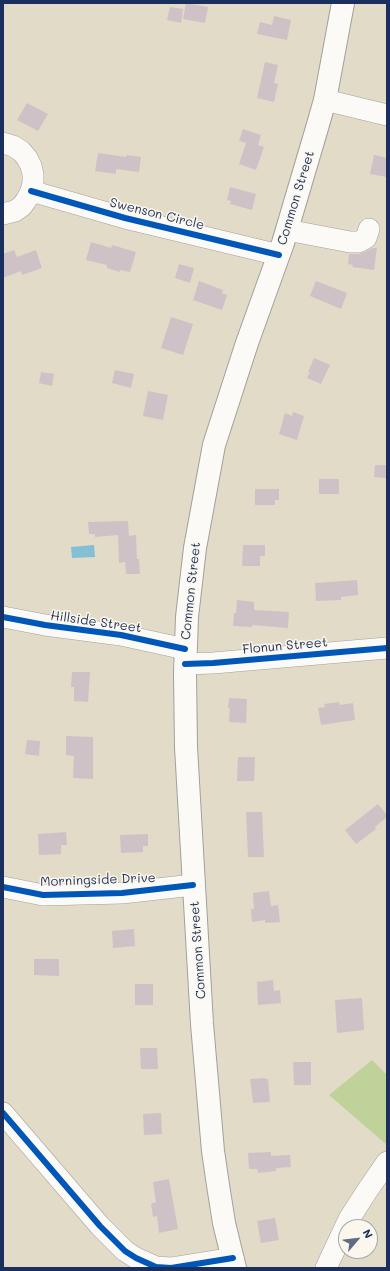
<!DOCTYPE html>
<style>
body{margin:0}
#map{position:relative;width:390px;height:1271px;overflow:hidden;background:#e2dbc8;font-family:Mali,sans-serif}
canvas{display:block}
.frame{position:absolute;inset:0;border:4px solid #1b2f5e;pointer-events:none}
.north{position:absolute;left:338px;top:1219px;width:40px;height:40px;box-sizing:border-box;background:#fbf7ec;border:1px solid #a1a7b3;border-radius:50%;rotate:62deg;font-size:11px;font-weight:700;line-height:16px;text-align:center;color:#1b2f5e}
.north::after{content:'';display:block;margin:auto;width:14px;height:18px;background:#616b83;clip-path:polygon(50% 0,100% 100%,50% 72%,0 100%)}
</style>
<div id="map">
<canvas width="390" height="1271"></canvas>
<div class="frame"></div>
<div class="north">N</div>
</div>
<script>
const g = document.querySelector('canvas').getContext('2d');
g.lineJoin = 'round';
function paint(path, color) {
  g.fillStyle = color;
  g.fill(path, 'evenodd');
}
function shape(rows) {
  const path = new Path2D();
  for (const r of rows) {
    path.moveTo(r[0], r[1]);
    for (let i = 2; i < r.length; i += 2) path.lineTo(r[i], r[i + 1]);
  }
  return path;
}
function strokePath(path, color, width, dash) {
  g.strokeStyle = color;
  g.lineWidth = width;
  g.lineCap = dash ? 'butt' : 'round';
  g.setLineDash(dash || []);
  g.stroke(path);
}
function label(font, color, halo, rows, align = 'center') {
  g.font = font + ' Mali,sans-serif';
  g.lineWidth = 3;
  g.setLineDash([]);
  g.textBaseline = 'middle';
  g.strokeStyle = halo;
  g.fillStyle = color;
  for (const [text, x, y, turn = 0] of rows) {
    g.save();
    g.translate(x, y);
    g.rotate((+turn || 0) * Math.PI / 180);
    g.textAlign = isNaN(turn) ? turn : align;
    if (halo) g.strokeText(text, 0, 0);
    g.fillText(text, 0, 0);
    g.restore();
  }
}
paint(shape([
 [372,1060,387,1075,387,1145,329,1095]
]), '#bed29a');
paint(shape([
 [94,545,95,557,72,558,71,547]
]), '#84c0d4');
paint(shape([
 [186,3,208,7,205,23,183,19],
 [170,7,183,9,181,23,167,20],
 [274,16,291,20,287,40,257,34,260,22,272,25],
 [265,62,278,65,274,83,278,84,274,102,257,98],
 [27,103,48,114,38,131,17,120],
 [243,129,261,135,258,145,264,147,256,170,239,164,246,143,239,141],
 [98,153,126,157,127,155,141,157,139,172,116,169,116,174,95,171],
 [374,155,387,158,387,177,370,174],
 [230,187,256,194,252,210,230,204,231,201,227,200],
 [91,242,111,248,112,245,136,252,130,272,120,270,120,272,107,268,107,265,86,260],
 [373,248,377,248,374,270,352,267,353,265,348,264,349,254,359,254,365,252],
 [14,250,17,257,36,250,42,268,22,275,21,271,3,278,3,254],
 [179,264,194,268,190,283,175,278],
 [199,281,223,290,222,293,227,295,222,310,193,300],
 [316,281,347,293,341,309,310,296],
 [171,317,193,324,183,355,161,348],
 [314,358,330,365,321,384,307,378,310,372,308,372],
 [115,370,134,374,131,388,112,383],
 [41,372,54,374,52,386,39,383],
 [148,391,168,395,163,420,143,416],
 [293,412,304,416,297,440,279,434,285,413,292,416],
 [375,465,386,465,386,478,374,477],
 [319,479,339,479,339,494,319,494],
 [255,489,279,489,279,500,275,500,275,505,255,505],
 [128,521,129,536,136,535,137,559,139,559,140,574,126,574,125,562,119,563,118,535,95,537,95,534,89,534,88,522],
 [243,545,265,545,265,556,260,556,260,566,242,566],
 [357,580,358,595,341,597,341,600,316,601,315,583],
 [237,600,254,602,254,610,289,612,288,628,252,625,252,627,233,626,234,613,236,613],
 [72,672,90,672,88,702,74,701,74,687,71,687],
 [229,698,247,699,246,723,229,722,230,708,228,708],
 [339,702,340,705,353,703,355,720,321,725,318,708,325,707,324,704],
 [66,736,93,737,93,779,73,778,74,756,66,755],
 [27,740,40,741,39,756,25,754],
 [238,757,255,757,254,781,237,781],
 [378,804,387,815,387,817,375,827,376,829,356,844,345,830],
 [246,812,262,812,264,857,248,857],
 [66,832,67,845,61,845,61,854,39,855,38,834],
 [148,834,148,846,143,846,143,852,121,853,120,835],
 [269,891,271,906,278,905,280,922,265,923,265,920,252,922,251,909,254,909,253,893],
 [134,929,135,946,113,948,112,931],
 [34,959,59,959,59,976,34,975],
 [273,980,274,991,280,990,281,1003,258,1005,257,982],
 [135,984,153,984,153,1005,135,1005],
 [362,998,364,1030,337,1033,335,1000],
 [140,1048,157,1048,158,1069,141,1069],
 [293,1062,311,1062,311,1085,294,1085],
 [265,1078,265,1079,268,1079,270,1102,253,1103,250,1079],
 [161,1113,162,1134,144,1135,143,1114],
 [271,1152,271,1156,290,1155,291,1167,276,1168,276,1171,258,1173,257,1169,249,1169,248,1153],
 [169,1179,178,1229,159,1233,157,1216,153,1217,151,1204,156,1202,153,1182],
 [275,1218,279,1240,261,1243,257,1221]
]), '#cfc2c6');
const minor = shape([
 [325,100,387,115],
 [3,143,13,146,21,151,27,158,31,166,33,174,33,183,31,191,27,199,22,206,15,211,3,214],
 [31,191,125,218,279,255],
 [287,230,350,242,359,242,366,238,369,229],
 [3,617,45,625,121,635,185,649],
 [185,664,213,663,387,648],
 [3,887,43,895,122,893,193,885],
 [3,1113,100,1226,125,1251,136,1258,156,1267,171,1268,233,1258],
 [326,1268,349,1219,367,1191,387,1162]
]);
const major = shape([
 [235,1268,224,1223,218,1185,213,1151,202,1024,186,747,185,674,187,617,195,548,214,445,247,343,283,243,317,128,325,100,343,3]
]);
strokePath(minor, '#a2a09b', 22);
strokePath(major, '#a2a09b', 24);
strokePath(minor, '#fbfaf7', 21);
strokePath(major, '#fbfaf7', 22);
strokePath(shape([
 [31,191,125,218,279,255],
 [3,617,45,625,121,635,185,649],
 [185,664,213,663,387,648],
 [3,887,43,895,122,893,193,885],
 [3,1113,100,1226,125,1251,136,1258,156,1267,171,1268,233,1258]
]), '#0057b8', 6);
label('13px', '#1b2f5e', '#fbf7ec', [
 ["Common Street",296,198,-73],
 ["Swenson Circle",157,214,14],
 ["Common Street",191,591,-84],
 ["Hillside Street",96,622,8],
 ["Flonun Street",285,646,-5],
 ["Morningside Drive",98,880,-2],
 ["Common Street",198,950,-94]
]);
</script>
